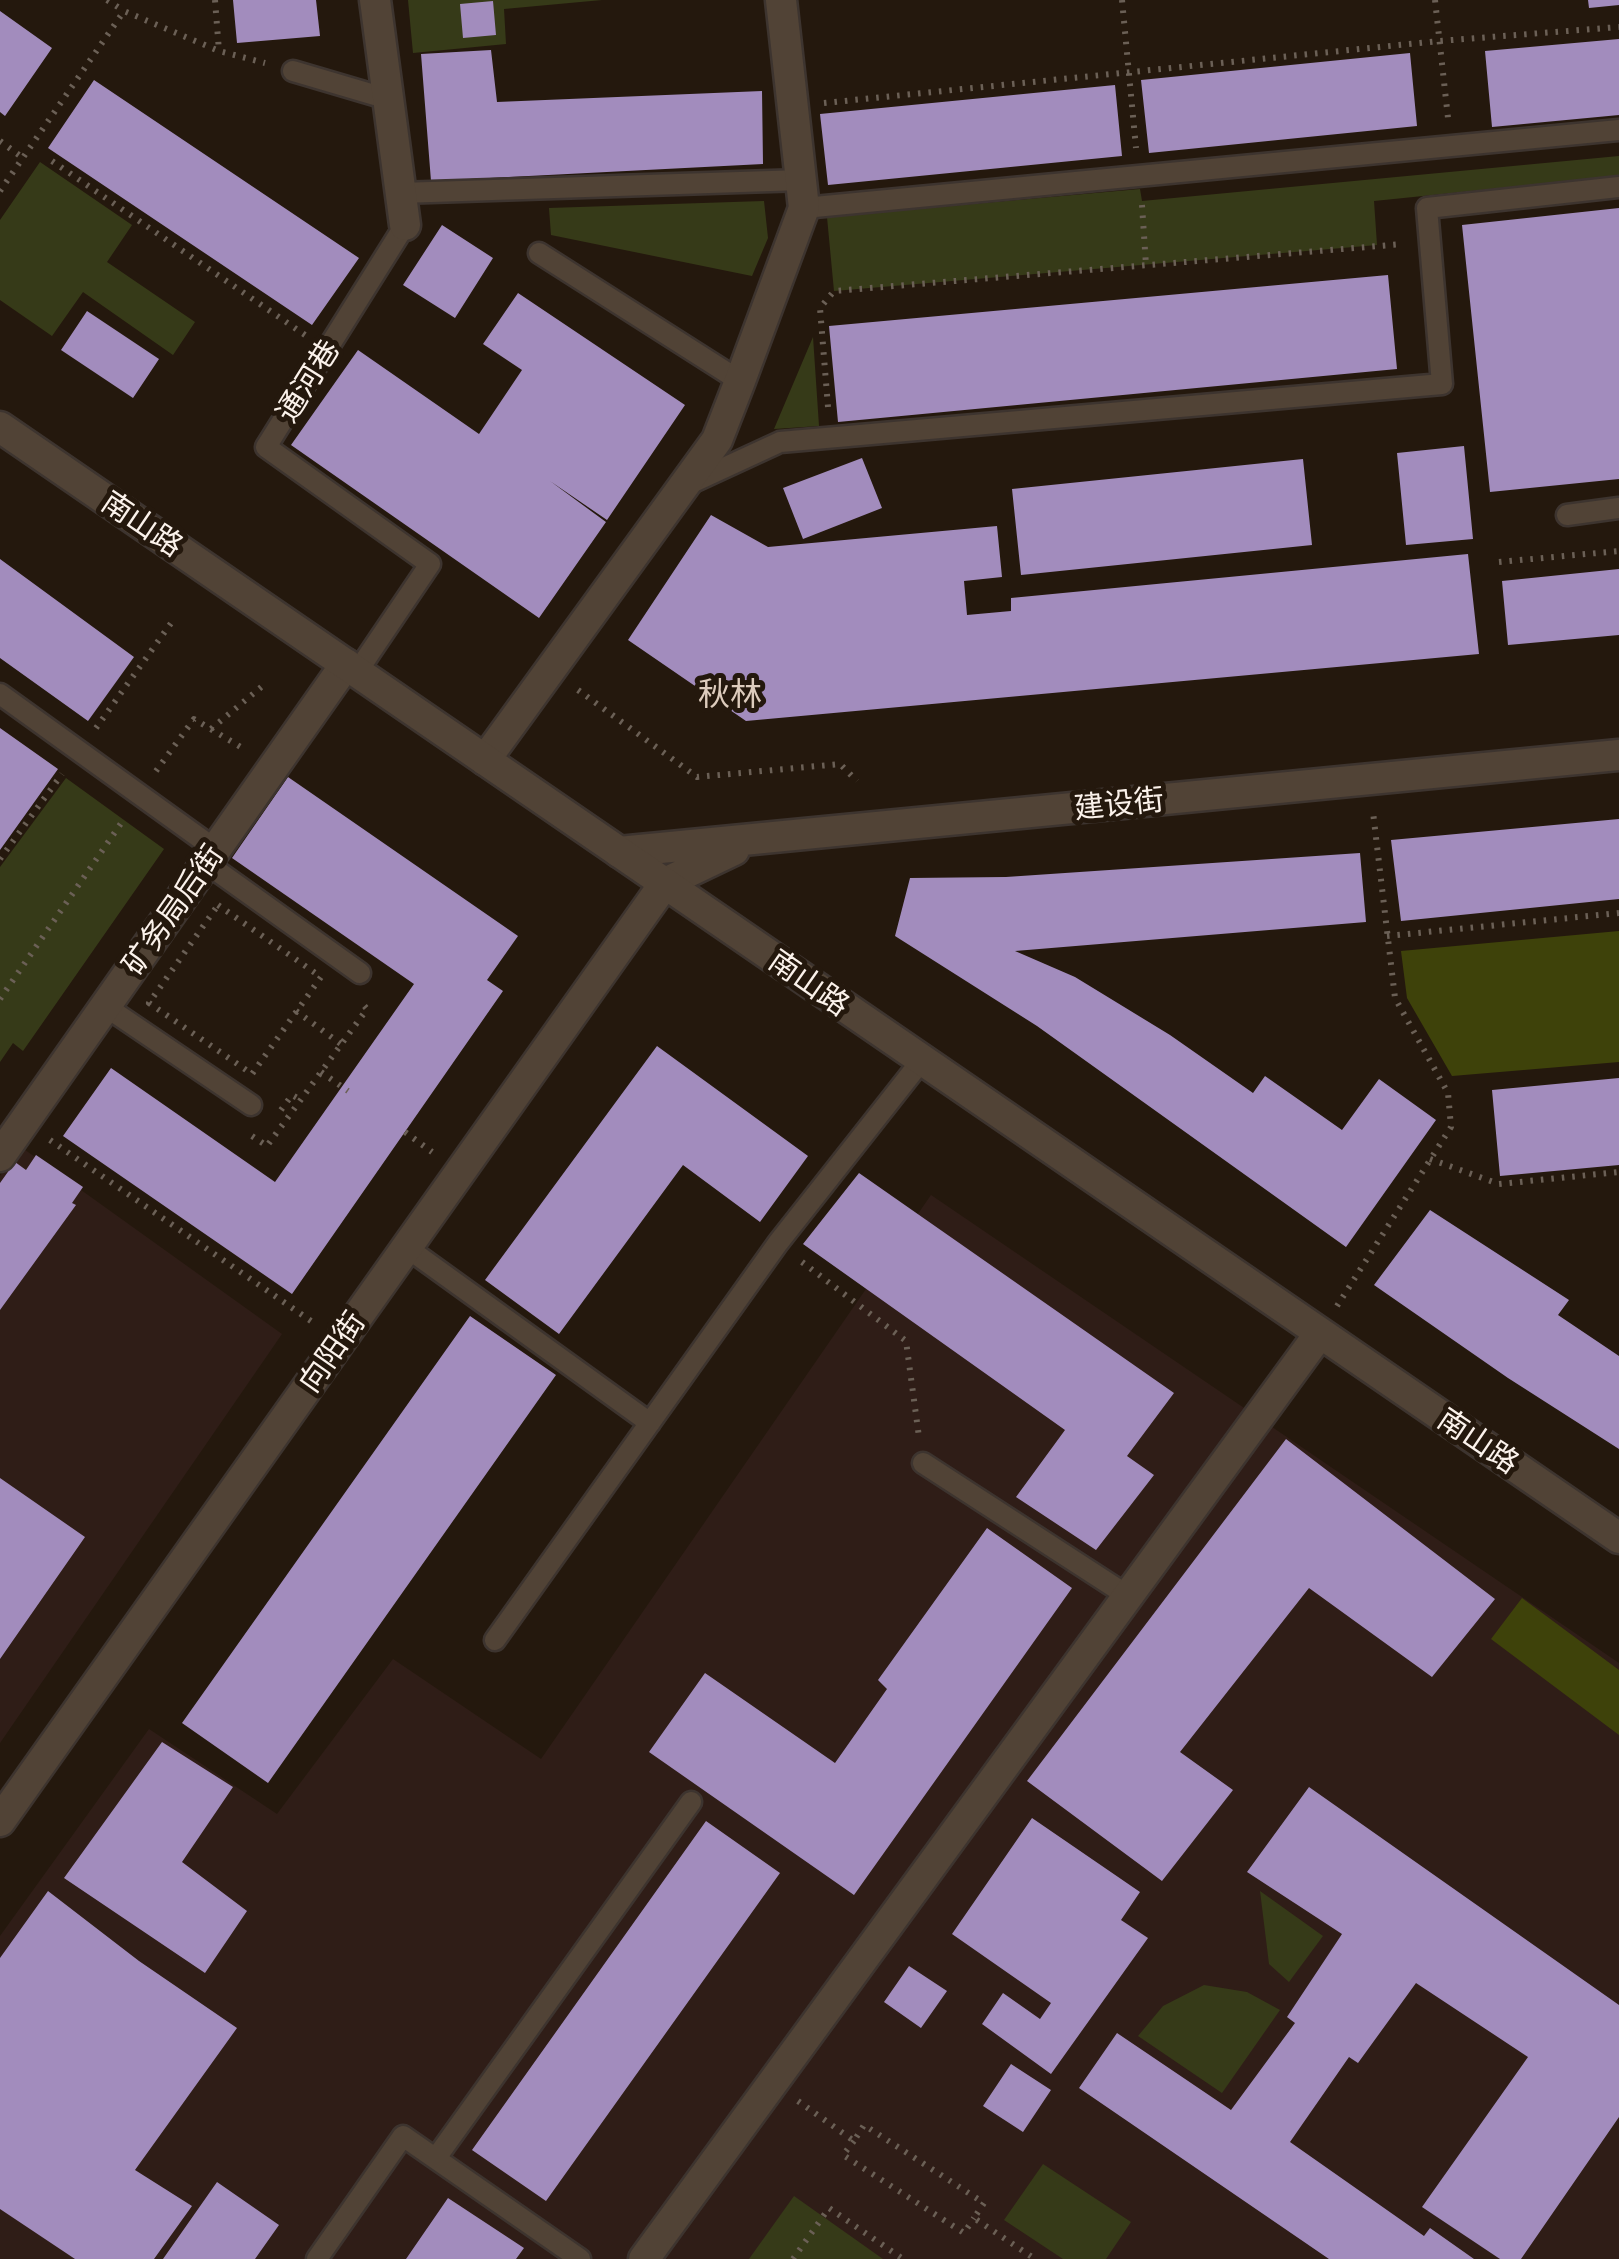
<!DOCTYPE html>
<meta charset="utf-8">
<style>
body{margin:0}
canvas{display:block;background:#24180d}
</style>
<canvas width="1619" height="2259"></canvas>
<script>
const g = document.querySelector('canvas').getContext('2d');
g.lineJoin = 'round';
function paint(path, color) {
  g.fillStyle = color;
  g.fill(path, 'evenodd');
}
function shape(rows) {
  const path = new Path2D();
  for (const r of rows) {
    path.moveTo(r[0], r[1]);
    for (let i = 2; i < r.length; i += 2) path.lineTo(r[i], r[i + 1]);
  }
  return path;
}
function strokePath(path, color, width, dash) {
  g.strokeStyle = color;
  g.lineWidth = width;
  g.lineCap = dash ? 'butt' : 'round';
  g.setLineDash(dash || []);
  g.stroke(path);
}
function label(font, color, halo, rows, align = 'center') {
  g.font = font + ' Ubuntu,"Noto Sans SC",sans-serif';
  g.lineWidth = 10;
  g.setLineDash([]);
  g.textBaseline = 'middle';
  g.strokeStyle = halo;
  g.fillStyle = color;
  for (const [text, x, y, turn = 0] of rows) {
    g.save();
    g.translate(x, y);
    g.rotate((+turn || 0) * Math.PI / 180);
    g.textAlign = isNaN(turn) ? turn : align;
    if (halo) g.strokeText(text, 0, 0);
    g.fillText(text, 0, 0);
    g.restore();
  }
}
paint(shape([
 [21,1147,282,1334,0,1743,0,1176],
 [931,1195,1619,1663,1619,2259,0,2259,0,1936,149,1729,277,1814,393,1659,541,1759]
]), '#2f1d17');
paint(shape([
 [408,0,602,0,504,9,506,44,413,53],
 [1619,156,1619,176,1374,201,1377,245,834,291,827,217,1140,189,1142,201],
 [40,162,132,225,107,262,195,322,173,355,83,292,52,336,0,300,0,220],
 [764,201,768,238,752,276,551,235,549,208],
 [813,337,819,426,774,429],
 [66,778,164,849,23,1051,13,1043,0,1062,0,867],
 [1260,1891,1323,1936,1289,1982,1269,1964],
 [1204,1985,1247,1992,1280,2010,1222,2093,1138,2036,1163,2006],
 [1043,2164,1131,2222,1106,2259,1063,2259,1004,2220],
 [794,2196,883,2259,749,2259]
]), '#363a18');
paint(shape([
 [1619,931,1619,1062,1452,1076,1407,998,1401,951],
 [1522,1598,1619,1670,1619,1735,1491,1639]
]), '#3e420a');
paint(shape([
 [233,0,316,0,320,36,237,43],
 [1588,0,1619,0,1619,5,1589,8],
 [493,1,496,35,463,38,460,4],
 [0,11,52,48,5,116,0,112],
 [1619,39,1619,115,1492,127,1485,51],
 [491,50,497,102,762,91,763,164,431,181,421,54],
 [1410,53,1417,126,1149,153,1141,80],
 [94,80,359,258,312,325,48,148],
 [1115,85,1122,156,828,185,820,114],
 [1619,208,1619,479,1490,492,1462,225],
 [442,225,493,258,455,318,403,285],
 [1388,275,1397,369,838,422,829,326],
 [518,293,685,405,607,520,550,481,606,522,539,618,291,445,358,350,479,434,522,370,483,344],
 [87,311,159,359,133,398,61,350],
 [1464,446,1473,539,1406,545,1397,453],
 [862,458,882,508,803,539,783,488],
 [1303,459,1312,545,1021,575,1012,489],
 [711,515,768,547,997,526,1002,577,964,581,967,615,1011,611,1011,598,1468,554,1479,654,746,721,628,640],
 [0,559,134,657,88,721,0,658],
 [1619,569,1619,635,1508,645,1502,581],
 [0,728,58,769,0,850],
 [288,777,518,936,487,980,503,991,292,1294,63,1136,111,1068,275,1182,414,984,232,858],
 [1619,819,1619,899,1401,921,1391,840],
 [1360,853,1366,922,1015,951,1075,977,1170,1035,1253,1093,1265,1076,1342,1130,1379,1079,1436,1120,1346,1247,1037,1026,895,936,910,878,1006,877],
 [657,1046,808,1156,760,1222,683,1165,559,1334,485,1280],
 [1619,1078,1619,1165,1500,1176,1492,1090],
 [36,1155,83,1187,72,1203,76,1205,0,1310,0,1183,15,1162,26,1170],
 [859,1173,1174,1393,1127,1456,1154,1475,1096,1550,1016,1497,1065,1430,803,1244],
 [1430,1210,1569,1300,1558,1315,1619,1356,1619,1449,1508,1378,1374,1285],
 [470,1316,556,1375,268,1783,182,1723],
 [1286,1439,1495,1599,1432,1677,1309,1588,1180,1752,1233,1790,1162,1881,1027,1781],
 [0,1478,85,1537,0,1659],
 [987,1528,1072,1588,854,1895,649,1752,705,1673,835,1763,887,1689,878,1680],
 [162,1742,233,1787,182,1862,247,1911,205,1973,64,1878],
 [1309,1787,1619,2005,1619,2117,1521,2259,1500,2259,1422,2207,1528,2057,1416,1983,1358,2063,1349,2057,1290,2142,1424,2236,1430,2228,1474,2259,1329,2259,1079,2088,1117,2033,1231,2110,1295,2023,1287,2017,1342,1934,1247,1872],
 [1032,1818,1140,1892,1121,1920,1148,1938,1051,2074,982,2024,1003,1993,1040,2019,1051,2003,952,1934],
 [706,1821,780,1873,546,2201,472,2150],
 [48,1891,139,1961,237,2028,135,2170,192,2206,154,2259,75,2259,0,2209,0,1958],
 [909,1966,947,1991,921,2028,884,2002],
 [1011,2064,1051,2090,1023,2132,983,2106],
 [217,2182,279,2225,255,2259,163,2259],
 [448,2198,524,2248,516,2259,406,2259]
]), '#a28cbd');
const service = shape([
 [293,71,388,99],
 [400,193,802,180],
 [804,208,1619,130],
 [539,253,740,381],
 [687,485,780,442,1442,384,1427,208,1619,187],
 [1567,515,1619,508],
 [357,672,430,564,266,447,405,225],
 [0,694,215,849],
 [206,863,360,973],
 [105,1006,251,1105],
 [406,1247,650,1423],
 [923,1463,1128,1596],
 [495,1640,778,1243,922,1060],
 [436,2158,691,1802],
 [317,2259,403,2136,580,2259]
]);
const minor = shape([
 [375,0,405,225],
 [485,760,717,440,740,381,804,208,781,0],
 [619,852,1619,755],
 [665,883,734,850],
 [0,1156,346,664]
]);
const tertiary = shape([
 [0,427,1619,1538],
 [0,1821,665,883],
 [644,2259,1320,1333]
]);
strokePath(service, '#3d342f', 25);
strokePath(minor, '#3d342f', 35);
strokePath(tertiary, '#3d342f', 35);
strokePath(shape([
 [107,0,124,11],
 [215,0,219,51],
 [1122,0,1136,148],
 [1435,0,1448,118],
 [824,103,1439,41,1619,27],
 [0,141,23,158],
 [52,161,305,335],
 [0,191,124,11,219,51,265,63],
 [1142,205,1146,265],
 [828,407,820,308,834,291,1403,244],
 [1499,562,1619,551],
 [578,690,697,777,840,764,857,781],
 [96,728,174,619],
 [211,729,266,683],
 [156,771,194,719,244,749],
 [0,859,62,774],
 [218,905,321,977,252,1074,149,1003,218,905],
 [1387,936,1619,913],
 [0,999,124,819],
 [296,1011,341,1044],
 [321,1072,348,1091],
 [281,1110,292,1095,301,1100],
 [405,1132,432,1152],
 [252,1136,267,1146,367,1009,361,1002],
 [50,1140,311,1321],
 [1430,1159,1499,1184,1619,1172],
 [802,1262,906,1341,919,1437],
 [1337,1306,1451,1127,1448,1093,1395,998,1373,812],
 [798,2101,854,2141,864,2125,984,2203,974,2218,1035,2259],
 [854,2141,843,2155,964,2233,974,2218],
 [793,2259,829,2208,903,2259]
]), '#6b6056', 6, [2.5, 8]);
strokePath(service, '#514336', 20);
strokePath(minor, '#514336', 30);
strokePath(tertiary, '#514336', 30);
label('30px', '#fbf2eb', '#24180d', [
 ["通河巷",308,381,-58],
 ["南山路",142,524,34],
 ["建设街",1119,804,-6],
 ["矿务局后街",173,910,-55],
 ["南山路",809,983,35],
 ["向阳街",332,1352,-55],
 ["南山路",1478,1441,34]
]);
label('32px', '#ddccbd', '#24180d', [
 ["秋林",730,694]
]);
</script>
